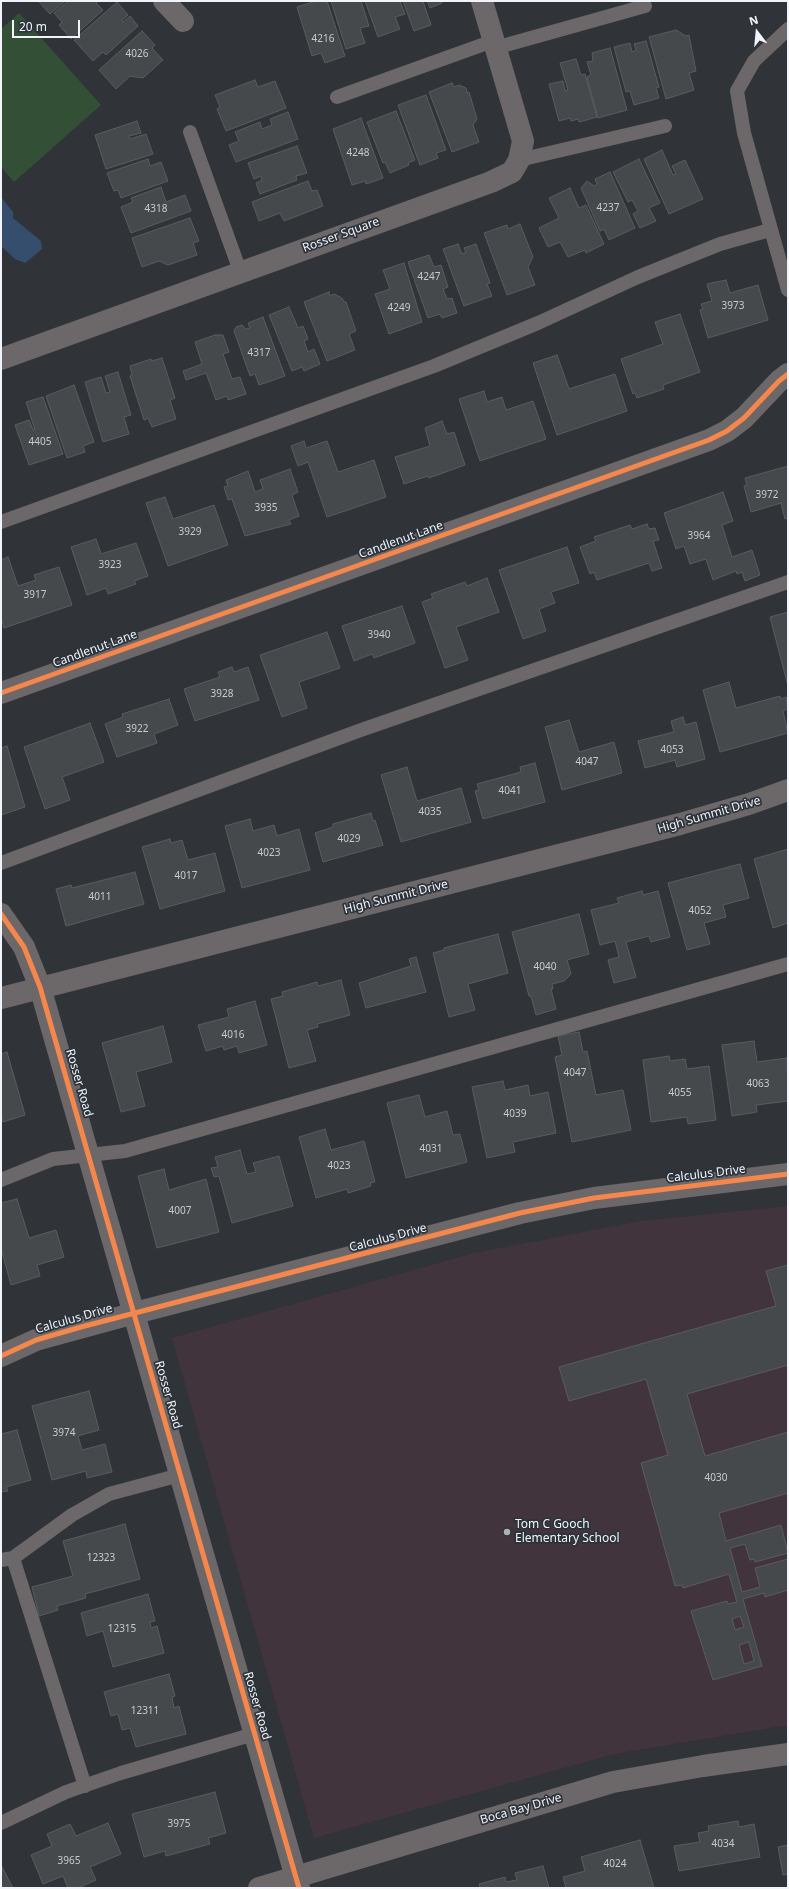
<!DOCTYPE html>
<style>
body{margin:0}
#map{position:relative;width:789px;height:1889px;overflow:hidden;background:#303337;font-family:"Noto Sans",sans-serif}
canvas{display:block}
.frame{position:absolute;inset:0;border:2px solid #f1f5fb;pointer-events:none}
.north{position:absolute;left:737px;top:12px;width:40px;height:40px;-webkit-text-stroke:3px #2d333a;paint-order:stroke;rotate:344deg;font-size:11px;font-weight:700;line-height:16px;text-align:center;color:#f1f5fb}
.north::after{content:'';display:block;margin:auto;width:14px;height:18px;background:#f1f5fb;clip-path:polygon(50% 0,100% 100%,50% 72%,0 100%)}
.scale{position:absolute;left:12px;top:20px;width:68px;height:18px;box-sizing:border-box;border:2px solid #f1f5fb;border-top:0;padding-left:5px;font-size:12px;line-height:14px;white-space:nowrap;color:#f1f5fb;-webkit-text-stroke:3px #2d333a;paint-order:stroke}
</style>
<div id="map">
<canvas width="789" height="1889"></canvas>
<div class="frame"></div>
<div class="north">N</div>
<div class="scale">20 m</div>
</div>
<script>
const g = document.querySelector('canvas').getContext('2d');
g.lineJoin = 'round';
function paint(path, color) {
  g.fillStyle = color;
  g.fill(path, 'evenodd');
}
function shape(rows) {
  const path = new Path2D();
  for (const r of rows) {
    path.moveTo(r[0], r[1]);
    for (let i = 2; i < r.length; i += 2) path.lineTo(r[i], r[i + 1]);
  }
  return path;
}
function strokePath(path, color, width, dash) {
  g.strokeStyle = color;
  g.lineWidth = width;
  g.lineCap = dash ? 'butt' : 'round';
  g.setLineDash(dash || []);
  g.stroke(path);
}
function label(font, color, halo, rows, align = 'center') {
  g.font = font + ' "Noto Sans",sans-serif';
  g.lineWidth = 3.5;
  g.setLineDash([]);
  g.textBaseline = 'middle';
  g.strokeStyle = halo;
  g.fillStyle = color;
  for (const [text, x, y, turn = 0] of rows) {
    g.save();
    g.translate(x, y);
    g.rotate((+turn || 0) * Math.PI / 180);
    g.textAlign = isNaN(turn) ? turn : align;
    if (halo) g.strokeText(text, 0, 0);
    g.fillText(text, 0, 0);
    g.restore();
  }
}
paint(shape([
 [788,1206,788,1725,614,1754,314,1838,172,1338,474,1253,641,1221]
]), '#42343d');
paint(shape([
 [19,13,101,105,14,182,1,167,1,29]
]), '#334f36');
paint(shape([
 [1,197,13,212,13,218,41,241,42,249,25,263,15,259,1,246]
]), '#364e6e');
const building = shape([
 [38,1,65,1,50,14,38,1],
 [68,1,99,1,96,3,103,10,71,39,59,25,62,22,54,13,68,1],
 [316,1,327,1,345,56,325,63,321,53,312,56,297,7,316,1],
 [331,1,361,1,369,26,360,28,365,43,346,49,331,1],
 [365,1,400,1,405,14,395,17,400,29,378,37,365,1],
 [403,1,423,1,431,25,414,31,403,1],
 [427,1,441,1,442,3,430,8,427,1],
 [117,2,128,15,122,20,123,22,130,16,138,26,106,55,103,52,93,61,74,40,117,2],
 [676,30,686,36,689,35,696,71,689,73,694,90,666,99,649,37,676,30],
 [142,31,155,45,152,48,163,60,143,78,130,76,116,89,99,70,142,31],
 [646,41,659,87,656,88,659,98,634,105,630,91,626,92,614,47,630,43,632,52,636,50,634,44,646,41],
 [610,48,627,110,598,118,587,77,591,75,587,62,593,61,592,53,610,48],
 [576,59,581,75,585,74,597,117,579,122,578,119,571,121,570,118,559,121,549,84,563,81,565,91,568,90,560,63,576,59],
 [255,80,258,87,275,81,286,108,226,131,217,109,220,107,215,95,255,80],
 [452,83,454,87,459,85,466,88,467,93,469,92,477,119,473,125,479,142,452,152,429,92,452,83],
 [426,95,446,150,436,153,438,158,420,165,398,105,426,95],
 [396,111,415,160,408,163,409,165,390,173,385,162,383,163,367,122,396,111],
 [288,112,298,139,236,162,229,145,239,141,235,132,260,122,262,129,272,125,270,119,288,112],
 [361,118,383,178,366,184,365,181,352,185,333,129,361,118],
 [137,121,141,133,129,136,130,139,146,134,153,154,106,169,95,135,137,121],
 [297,146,307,173,296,176,297,180,260,194,256,183,262,180,261,176,254,179,248,163,297,146],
 [662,150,673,175,676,174,672,166,685,160,703,199,669,214,644,159,662,150],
 [148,159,150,166,161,162,168,181,121,198,118,190,114,191,107,173,148,159],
 [639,159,660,203,649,208,656,221,640,228,633,214,638,211,632,200,628,202,613,172,639,159],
 [610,172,635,228,609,240,604,229,600,231,581,188,587,181,594,186,597,184,595,179,610,172],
 [308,181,312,191,317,190,323,206,284,221,280,213,259,221,252,202,308,181],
 [161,187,166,202,185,195,191,211,131,233,121,207,133,202,131,198,161,187],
 [570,188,579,208,586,205,604,244,586,253,585,250,568,257,560,242,548,247,539,228,559,218,549,198,570,188],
 [190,218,199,241,193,243,197,255,168,265,159,261,142,267,132,238,190,218],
 [520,224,533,257,528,267,535,285,507,295,484,233,507,225,508,229,520,224],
 [458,244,462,254,466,252,464,248,476,244,490,283,487,284,492,296,464,306,443,249,458,244],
 [429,255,434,267,441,265,448,287,443,289,447,299,452,298,457,313,442,318,440,314,428,318,408,262,429,255],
 [404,263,422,322,389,334,375,294,390,289,383,270,404,263],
 [726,280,730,293,758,285,768,320,708,338,700,310,703,309,701,304,712,301,707,284,726,280],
 [329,292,330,296,334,294,342,298,344,302,346,302,356,331,349,334,355,350,327,361,304,302,329,292],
 [289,307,298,328,303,326,308,339,304,341,308,352,314,349,320,364,304,371,302,367,292,371,269,315,289,307],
 [680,314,700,372,663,385,664,389,637,398,635,393,633,394,621,359,663,344,655,322,680,314],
 [263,317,285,376,259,385,255,374,250,376,234,331,236,327,242,325,246,329,250,328,248,323,263,317],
 [215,335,223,335,229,352,223,354,232,379,240,377,246,394,228,400,227,396,216,400,206,373,186,380,183,371,202,364,195,342,215,335],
 [557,355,569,389,615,374,627,411,557,435,533,363,557,355],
 [162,358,175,398,170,400,176,419,152,427,148,418,144,420,130,376,132,375,130,366,151,359,152,361,162,358],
 [118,372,131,415,124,417,129,434,103,442,85,382,101,377,106,393,110,392,105,376,118,372],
 [74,385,94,442,83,446,85,452,67,458,46,396,74,385],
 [484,391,487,402,502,397,506,410,533,401,546,439,480,461,459,399,484,391],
 [43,397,63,454,29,465,15,425,29,420,33,430,35,430,26,402,43,397],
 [442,421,447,434,454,432,465,465,429,478,428,476,404,484,395,457,430,446,425,428,442,421],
 [304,441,306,448,327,441,338,472,374,460,386,497,327,517,308,462,298,466,291,446,304,441],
 [788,466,788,518,785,519,781,503,751,512,744,486,747,485,745,478,788,466],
 [290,469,298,492,292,495,299,516,289,520,291,524,245,536,232,499,228,500,224,487,228,486,226,480,248,471,255,492,263,489,260,480,290,469],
 [723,492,733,521,722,525,732,557,752,550,760,575,745,581,742,572,737,574,736,571,713,580,706,559,690,564,684,546,676,549,664,513,723,492],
 [165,497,173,519,214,505,228,545,168,566,146,503,165,497],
 [647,524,649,529,655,528,659,540,653,541,662,568,652,571,649,563,597,580,594,572,590,574,580,547,596,541,594,537,630,525,632,529,647,524],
 [96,539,101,554,136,543,148,576,134,581,136,584,108,594,106,588,87,595,71,547,96,539],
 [567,547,579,583,551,592,555,603,539,609,546,631,523,639,499,570,567,547],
 [8,557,18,586,36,580,34,575,59,567,72,605,4,628,1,618,1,560,8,557],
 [487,578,499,612,456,627,468,660,445,668,422,602,433,598,431,594,465,582,467,586,487,578],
 [402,606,415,643,374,658,372,654,354,661,342,626,402,606],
 [788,612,788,686,770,617,788,612],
 [327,632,340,668,299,682,307,708,282,717,260,655,327,632],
 [232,667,234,672,248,667,259,700,195,721,184,689,220,677,218,672,232,667],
 [729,682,736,708,780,696,781,699,786,697,788,709,783,711,788,733,720,752,703,690,729,682],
 [169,699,178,725,154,734,157,743,117,757,105,724,123,717,122,714,169,699],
 [683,717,685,725,696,722,705,759,677,767,675,760,645,768,638,741,674,732,671,721,683,717],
 [569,720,579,752,614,742,622,773,562,790,545,727,569,720],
 [90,723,104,762,62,777,70,800,45,809,24,747,90,723],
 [7,746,25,807,1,815,1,748,7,746],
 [535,763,545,802,483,819,475,791,479,790,477,784,521,772,520,767,535,763],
 [407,767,417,801,461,788,471,822,401,842,381,775,407,767],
 [371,813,373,821,375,820,383,845,323,862,315,833,333,827,333,824,371,813],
 [250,819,253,831,274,825,277,836,299,829,310,870,242,888,225,826,250,819],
 [170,839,171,843,182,840,188,860,215,853,225,891,160,909,142,847,170,839],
 [788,849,788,923,773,928,754,859,788,849],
 [740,864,749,898,723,905,726,917,704,923,710,944,687,950,668,883,740,864],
 [135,872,144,904,66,926,56,889,71,885,72,888,135,872],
 [642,891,643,895,658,891,670,937,651,942,649,936,626,942,636,977,614,983,608,960,619,957,615,941,600,945,591,910,619,903,617,898,642,891],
 [579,914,589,954,567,960,571,974,564,981,552,984,553,989,551,989,556,1009,536,1015,531,996,529,996,512,932,579,914],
 [498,934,508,973,468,984,475,1010,449,1017,433,953,444,950,444,948,498,934],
 [416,957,426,992,366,1008,359,983,411,966,409,959,416,957],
 [341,980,350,1015,317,1024,318,1027,307,1030,316,1061,289,1068,271,999,283,996,282,992,317,982,318,986,341,980],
 [255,1001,267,1045,239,1053,237,1046,224,1050,223,1046,206,1051,198,1025,229,1017,227,1009,255,1001],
 [163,1026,172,1062,136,1072,145,1106,121,1112,102,1043,163,1026],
 [579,1032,583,1052,587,1051,596,1095,623,1090,631,1130,572,1142,555,1057,562,1055,558,1036,579,1032],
 [754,1041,757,1062,787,1058,788,1101,756,1105,757,1112,732,1116,722,1045,754,1041],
 [7,1052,25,1115,3,1122,1,1114,1,1054,7,1052],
 [669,1056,670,1061,685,1059,687,1069,709,1066,716,1120,688,1124,687,1117,651,1122,643,1060,669,1056],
 [503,1081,505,1090,528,1085,530,1096,548,1092,556,1133,513,1142,515,1152,487,1158,472,1087,503,1081],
 [419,1095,425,1117,447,1111,453,1135,460,1134,467,1162,406,1178,387,1103,419,1095],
 [325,1129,331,1150,364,1141,375,1182,370,1183,371,1186,348,1193,347,1189,316,1198,299,1137,325,1129],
 [240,1150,247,1174,256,1172,253,1163,279,1156,293,1206,232,1223,219,1176,214,1177,211,1168,218,1167,215,1157,240,1150],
 [164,1169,169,1190,206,1179,219,1232,157,1248,138,1176,164,1169],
 [17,1199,29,1238,56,1230,64,1257,37,1265,40,1276,11,1285,1,1248,1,1203,17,1199],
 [788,1265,788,1365,687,1394,705,1456,788,1432,788,1493,719,1513,726,1541,781,1525,788,1553,755,1562,754,1559,750,1560,745,1544,730,1548,742,1592,760,1587,755,1568,788,1559,788,1590,765,1597,764,1593,743,1599,762,1666,713,1680,691,1611,727,1601,728,1604,737,1602,729,1574,683,1588,682,1585,675,1586,641,1463,668,1455,646,1379,569,1401,559,1367,776,1306,766,1271,788,1265],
 [740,1616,744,1627,735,1630,732,1619,740,1616],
 [749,1642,754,1661,744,1664,739,1645,749,1642],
 [89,1391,99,1430,78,1436,82,1450,105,1444,112,1472,87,1478,86,1471,52,1480,32,1406,89,1391],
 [17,1430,31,1480,6,1487,8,1491,1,1492,1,1434,17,1430],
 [125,1524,140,1579,85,1594,86,1598,57,1606,58,1610,39,1616,32,1587,73,1576,63,1541,125,1524],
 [148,1594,155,1621,150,1622,151,1628,157,1626,164,1653,113,1667,103,1631,87,1636,81,1613,148,1594],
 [169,1674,175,1696,172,1697,174,1708,179,1706,186,1734,136,1747,130,1728,122,1730,118,1714,111,1716,104,1692,169,1674],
 [215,1792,226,1833,208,1838,210,1844,166,1856,165,1851,144,1857,132,1814,215,1792],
 [738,1821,739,1827,754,1824,760,1857,679,1871,674,1846,700,1842,698,1833,709,1831,708,1826,738,1821],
 [108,1823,121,1854,90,1867,96,1880,78,1888,68,1888,63,1876,43,1884,31,1855,52,1846,47,1834,70,1824,76,1836,108,1823],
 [640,1840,654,1888,566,1888,563,1877,585,1871,581,1857,640,1840],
 [788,1845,788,1874,783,1875,778,1847,788,1845],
 [543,1866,549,1888,480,1888,479,1884,505,1877,506,1882,517,1880,515,1873,543,1866],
 [2,1867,13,1888,1,1888,2,1867]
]);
paint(building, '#46494c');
strokePath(building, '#595c60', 1);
strokePath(shape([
 [788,29,754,61,737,91,744,133,788,290],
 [495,48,645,6],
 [337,97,493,41],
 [190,132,240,271],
 [519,160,665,126],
 [1,522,434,366,538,323,638,277,720,244,770,230],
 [1,863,361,730,788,582],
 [1,1180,53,1159,125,1151,788,964],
 [13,1558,72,1515,109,1494,180,1475],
 [1,1560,13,1558,85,1786],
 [1,1823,66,1792,121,1773,254,1734]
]), '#6c6768', 14);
strokePath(shape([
 [164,1,183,21],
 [1,359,491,182,512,172,519,160,523,141,482,1],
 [1,693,709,440,727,431,744,418,779,381,788,374],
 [1,998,680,824,749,804,788,790],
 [135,1313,520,1213,594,1198,788,1174],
 [259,1888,613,1782,703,1766,788,1754]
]), '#6c6768', 22);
strokePath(shape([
 [1,914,24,947,40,987,299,1888],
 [1,1356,36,1340,135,1313]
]), '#6c6768', 22);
strokePath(shape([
 [1,693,709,440,727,431,744,418,779,381,788,374],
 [1,914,24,947,40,987,299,1888],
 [1,1356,36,1340,81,1327,520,1213,594,1198,788,1174]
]), '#f5874c', 5);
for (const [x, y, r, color] of [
 [507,1532,4,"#adb1b6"]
]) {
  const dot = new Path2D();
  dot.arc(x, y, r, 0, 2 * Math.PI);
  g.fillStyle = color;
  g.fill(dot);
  strokePath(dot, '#2d333a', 1.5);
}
label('10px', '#c6cacf', null, [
 ["4216",323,39],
 ["4026",137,54],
 ["4248",358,153],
 ["4237",608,208],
 ["4318",156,209],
 ["4247",429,277],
 ["3973",733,306],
 ["4249",399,308],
 ["4317",259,353],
 ["4405",40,442],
 ["3972",767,495],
 ["3935",266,508],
 ["3929",190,532],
 ["3964",699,536],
 ["3923",110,565],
 ["3917",35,595],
 ["3940",379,635],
 ["3928",222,694],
 ["3922",137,729],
 ["4053",672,750],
 ["4047",587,762],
 ["4041",510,791],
 ["4035",430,812],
 ["4029",349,839],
 ["4023",269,853],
 ["4017",186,876],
 ["4011",100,897],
 ["4052",700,911],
 ["4040",545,967],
 ["4016",233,1035],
 ["4047",575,1073],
 ["4063",758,1084],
 ["4055",680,1093],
 ["4039",515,1114],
 ["4031",431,1149],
 ["4023",339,1166],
 ["4007",180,1211],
 ["3974",64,1433],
 ["4030",716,1478],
 ["12323",101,1558],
 ["12315",122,1629],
 ["12311",145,1711],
 ["3975",179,1824],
 ["4034",723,1844],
 ["3965",69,1861],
 ["4024",615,1864]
]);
label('12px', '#f1f5fb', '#2d333a', [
 ["Rosser Square",341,235,-20],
 ["Candlenut Lane",401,540,-20],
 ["Candlenut Lane",95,649,-20],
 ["High Summit Drive",709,815,-16],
 ["High Summit Drive",396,897,-14],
 ["Rosser Road",79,1083,74],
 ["Calculus Drive",706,1174,-7],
 ["Calculus Drive",388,1238,-15],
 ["Calculus Drive",74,1319,-16],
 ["Rosser Road",168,1395,74],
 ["Rosser Road",257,1706,74],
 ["Boca Bay Drive",521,1809,-16]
]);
label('12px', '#f1f5fb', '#2d333a', [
 ["Tom C Gooch",515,1525],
 ["Elementary School",515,1539]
], 'left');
</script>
